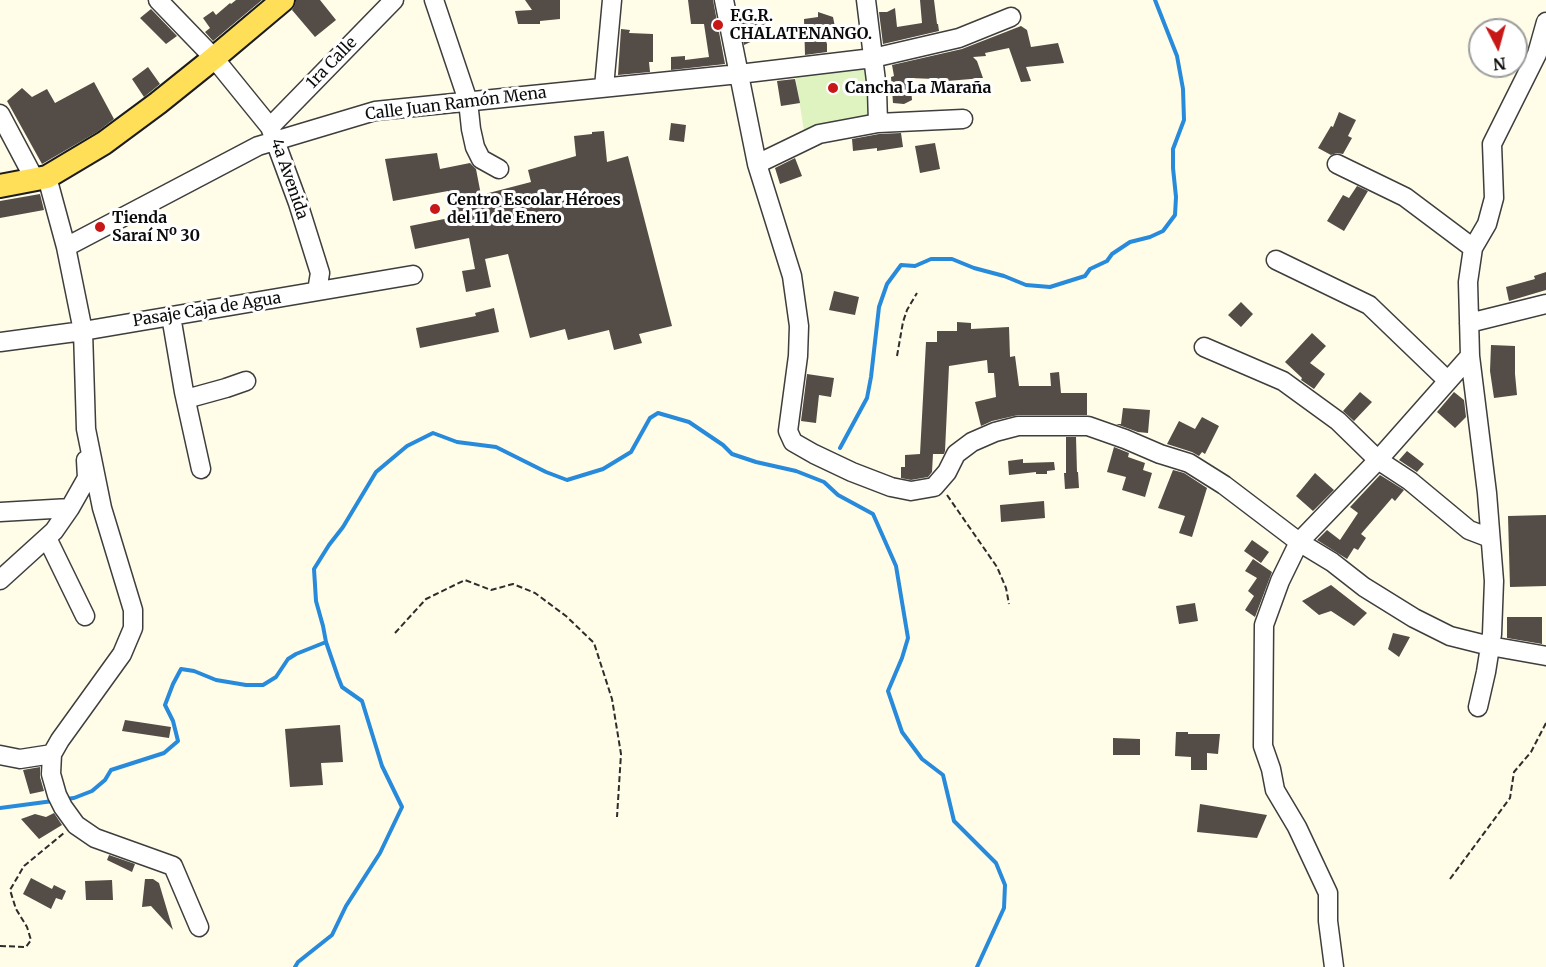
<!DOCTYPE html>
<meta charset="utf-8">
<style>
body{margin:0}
#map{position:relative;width:1546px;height:967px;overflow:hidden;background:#fffce8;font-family:Merriweather,serif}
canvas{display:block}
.north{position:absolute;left:1468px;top:18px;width:60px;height:60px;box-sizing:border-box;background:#fff;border:2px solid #9d9d9d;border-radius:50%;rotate:174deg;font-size:16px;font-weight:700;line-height:24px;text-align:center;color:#0b0b0b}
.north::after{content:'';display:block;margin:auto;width:21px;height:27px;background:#c71716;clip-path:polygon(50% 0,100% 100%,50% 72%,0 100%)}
</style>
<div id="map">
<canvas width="1546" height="967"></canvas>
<div class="north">N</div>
</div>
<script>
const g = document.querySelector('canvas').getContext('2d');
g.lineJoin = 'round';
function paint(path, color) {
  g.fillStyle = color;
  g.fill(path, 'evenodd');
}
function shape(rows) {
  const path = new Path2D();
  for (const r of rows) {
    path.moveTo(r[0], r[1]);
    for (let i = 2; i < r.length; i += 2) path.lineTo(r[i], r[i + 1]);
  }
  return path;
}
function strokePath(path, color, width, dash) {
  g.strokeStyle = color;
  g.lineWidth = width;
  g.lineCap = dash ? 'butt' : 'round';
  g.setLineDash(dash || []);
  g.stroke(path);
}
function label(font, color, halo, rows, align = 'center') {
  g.font = font + ' Merriweather,serif';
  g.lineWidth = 6;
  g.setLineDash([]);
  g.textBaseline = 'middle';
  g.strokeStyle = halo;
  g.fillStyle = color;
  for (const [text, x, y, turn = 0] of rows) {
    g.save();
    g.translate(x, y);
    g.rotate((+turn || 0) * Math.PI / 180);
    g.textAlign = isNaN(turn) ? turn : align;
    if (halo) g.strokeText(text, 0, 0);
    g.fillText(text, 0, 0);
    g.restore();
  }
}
paint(shape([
 [865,65,874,120,804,131,795,74]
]), '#dff3c1');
strokePath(shape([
 [840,448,867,398,871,377,879,307,887,284,901,265,915,266,931,259,952,259,974,268,1004,276,1026,285,1050,287,1085,276,1090,269,1107,261,1112,254,1130,242,1150,237,1163,231,1175,215,1176,197,1173,168,1173,149,1184,120,1183,89,1177,56,1155,0],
 [66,799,74,798,92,791,105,780,111,770,164,753,178,741,173,721,165,705,173,684,181,669,194,671,216,680,246,685,263,685,276,677,288,659,296,654,326,642],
 [0,808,53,801],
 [295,967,298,962,332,935,346,906,380,853,402,807,382,766,362,701,342,687,338,677,326,642,323,626,316,601,314,569,329,545,343,527,376,472,407,446,433,433,457,442,496,447,546,472,567,480,603,469,631,452,650,418,658,413,689,422,723,445,732,454,756,462,796,471,824,482,838,495,873,514,896,566,908,638,902,658,888,691,902,732,922,759,943,775,954,821,996,863,1005,885,1004,908,977,967]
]), '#278ada', 4);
paint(shape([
 [236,0,262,0,213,41,205,32,210,28,203,18,213,11,216,15,230,3,231,4],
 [296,0,320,0,336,20,315,37,292,10,295,5],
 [525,0,560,0,560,19,540,21,540,24,518,24,515,11,532,10],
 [688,0,713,0,725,64,671,70,671,57,685,56,685,60,709,57,704,24,691,24],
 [920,0,934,0,937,24,938,24,939,31,883,44,879,12,887,12,895,8,897,27,922,23],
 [151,9,177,36,166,44,140,18],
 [754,12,754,24,767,23,772,37,760,41,759,38,744,45,738,14],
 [818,12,833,17,836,32,823,33,827,44,827,52,805,55,804,19,818,17],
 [1021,26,1027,30,1031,47,1058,43,1064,63,1026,67,1031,81,1021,82,1009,48,985,53,986,56,973,57,977,61,983,78,935,82,935,79,910,78,912,100,904,104,893,103,891,77,894,76,892,65,962,49],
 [621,29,630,30,629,33,653,34,653,62,649,62,650,72,618,75],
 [148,67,160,84,144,97,132,79],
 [795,79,800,103,781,106,777,81],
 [94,82,114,119,97,132,42,164,7,101,22,88,32,97,47,89,55,103],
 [1339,112,1356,120,1348,136,1352,138,1343,154,1337,153,1331,155,1318,148,1331,126,1333,127],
 [671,123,686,125,684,142,669,140],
 [604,131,607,162,628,156,672,326,639,334,642,343,614,350,609,330,568,340,565,329,530,338,508,254,485,259,491,287,466,292,462,271,475,269,469,238,415,249,410,226,454,217,448,191,393,201,385,159,437,153,440,169,470,163,476,169,481,195,531,182,528,170,576,156,574,136,592,134,592,132],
 [901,133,903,147,877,151,877,148,853,151,852,139,879,134],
 [935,143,940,169,920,173,915,146],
 [795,158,802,176,780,184,775,168],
 [1357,186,1368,191,1344,231,1327,221,1343,195,1349,198],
 [40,194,44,210,0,218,0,201],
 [1546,272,1546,290,1509,301,1506,287,1535,279,1534,276],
 [834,291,859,297,855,315,829,310],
 [1241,302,1253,314,1241,327,1228,315],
 [494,308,499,332,420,348,416,328,476,316,475,313],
 [957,322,971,323,971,329,1009,327,1010,357,1015,356,1019,386,1051,386,1050,373,1059,372,1061,393,1087,393,1087,415,1018,415,992,421,981,426,975,402,996,397,994,373,988,373,987,360,949,366,945,451,944,454,933,454,932,472,928,477,911,480,901,478,901,467,905,467,905,455,920,454,926,342,937,342,937,331,957,331],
 [1312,333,1326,346,1310,363,1325,374,1314,389,1301,380,1302,378,1285,362],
 [1491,345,1515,346,1515,374,1517,395,1494,398,1490,371],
 [807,374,834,378,831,397,819,395,816,423,801,421],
 [1360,392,1372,402,1354,421,1343,411],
 [1454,392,1464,400,1466,417,1455,428,1437,412],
 [1123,408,1150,410,1148,433,1138,432,1116,424,1121,424],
 [1202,417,1219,426,1205,454,1202,452,1199,456,1192,452,1167,444,1179,421,1195,429],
 [1066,437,1076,437,1077,472,1078,472,1079,488,1065,489,1064,473,1066,473],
 [1114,447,1129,453,1128,457,1145,463,1143,470,1152,473,1145,497,1122,490,1126,477,1107,472],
 [1407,451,1424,464,1417,472,1399,460],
 [1023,459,1023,463,1054,462,1055,470,1047,471,1047,474,1036,474,1036,472,1009,475,1008,461],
 [1173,470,1184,473,1207,488,1192,537,1179,533,1185,516,1158,508],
 [1315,473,1334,490,1313,511,1296,496],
 [1380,475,1404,490,1395,501,1392,498,1361,534,1366,538,1358,550,1354,548,1347,559,1317,540,1327,530,1340,540,1358,513,1350,507],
 [1044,501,1045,518,1001,522,1000,505],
 [1546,515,1546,586,1510,587,1508,516],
 [1252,540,1269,552,1261,563,1244,551],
 [1253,559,1272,572,1255,617,1245,610,1254,596,1248,591,1257,578,1245,571],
 [1331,585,1367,613,1354,626,1331,611,1319,615,1302,601],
 [1195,603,1198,621,1179,624,1176,606],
 [1507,617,1542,617,1542,644,1507,638],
 [1393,633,1410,637,1399,657,1388,649],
 [125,720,171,727,169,738,122,731],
 [340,725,343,762,321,763,323,785,290,787,285,729],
 [1176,732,1188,732,1188,734,1220,734,1218,754,1207,753,1207,770,1191,770,1191,757,1175,756],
 [1113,738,1140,739,1140,755,1113,755],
 [40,767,40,777,44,791,30,794,23,770],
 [1200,804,1267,815,1257,838,1197,832],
 [54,813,62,825,39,839,21,819,35,814,46,817],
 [109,855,135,864,132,872,107,860],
 [31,878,52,889,54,885,66,891,62,900,56,898,51,909,23,894],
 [145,879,153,879,159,883,173,930,151,906,142,907],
 [112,880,113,900,86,900,85,881]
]), '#544c46');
const minor = shape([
 [158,0,214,58,270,127,298,203,320,273,317,291],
 [434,0,468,101,471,129,475,147,481,159,499,169],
 [724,0,757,164,792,276,799,326,798,356,788,431,793,442,814,454,852,472,891,487,911,491,934,487,947,472,956,454,972,442,995,432,1018,426,1088,426,1125,439,1160,454,1189,463,1224,485,1299,542,1332,562,1364,587,1414,618,1450,636,1490,646,1546,656],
 [866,0,877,89,878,123],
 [604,87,612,0],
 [0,114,35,180],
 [270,127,394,0],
 [757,164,819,134,878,123,963,119],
 [1337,164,1405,197,1473,248],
 [47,177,66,247,83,331,86,429,102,508,133,610,133,628,122,654,60,740,52,754,51,774,57,795,63,807,76,825,95,838,173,866,199,927],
 [66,247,258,146,375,111,739,74,873,58,959,38,1011,17],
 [1276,260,1369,305,1448,381],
 [171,316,184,392,201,469],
 [1469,323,1546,304],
 [0,342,83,331,413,275],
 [1204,347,1283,381,1338,421,1378,460,1410,481,1469,530,1490,538],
 [1470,356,1487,493,1494,581,1492,634,1486,672,1478,707],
 [186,399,226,388,246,381],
 [0,512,70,508],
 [47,538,85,616],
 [0,580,54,531,70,508,87,478,86,460],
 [0,755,20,759,52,754],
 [1334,967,1328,921,1328,893,1297,827,1275,790,1271,769,1263,746,1264,625,1280,581,1299,542,1378,460,1470,356,1468,282,1473,248,1487,224,1494,198,1492,144,1537,54,1546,22]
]);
const major = shape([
 [0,186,47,177,104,143,158,103,214,58,283,0]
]);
strokePath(minor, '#3e3e3e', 21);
strokePath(major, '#1c1c1c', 26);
strokePath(shape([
 [897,356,903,322,907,310,917,293],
 [947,495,997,567,1006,588,1009,604],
 [395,633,426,599,465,580,491,590,513,584,535,593,566,616,594,643,612,699,621,754,617,817],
 [1450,879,1510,798,1514,772,1531,752,1546,723],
 [0,946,26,947,31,940,27,927,16,909,10,890,24,866,64,833]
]), '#2d2d2d', 2, [6, 3]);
strokePath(minor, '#fff', 18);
strokePath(major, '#ffdf58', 22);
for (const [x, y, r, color] of [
 [718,25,6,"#c71716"],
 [833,88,6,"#c71716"],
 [435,209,6,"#c71716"],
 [100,227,6,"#c71716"]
]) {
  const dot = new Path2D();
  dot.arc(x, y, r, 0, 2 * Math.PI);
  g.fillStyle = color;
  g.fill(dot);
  strokePath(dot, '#fff', 2);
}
label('bold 16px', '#0b0b0b', '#fff', [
 ["F.G.R.",730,16],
 ["CHALATENANGO.",730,34],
 ["Cancha La Maraña",845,88],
 ["Centro Escolar Héroes",447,200],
 ["del 11 de Enero",447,218],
 ["Tienda",112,218],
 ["Saraí Nº 30",112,236]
], 'left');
label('16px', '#0b0b0b', '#fff', [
 ["1ra Calle",332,63,-46],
 ["Calle Juan Ramón Mena",456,104,-7],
 ["4a Avenida",289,179,71],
 ["Pasaje Caja de Agua",207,310,-9]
]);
</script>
